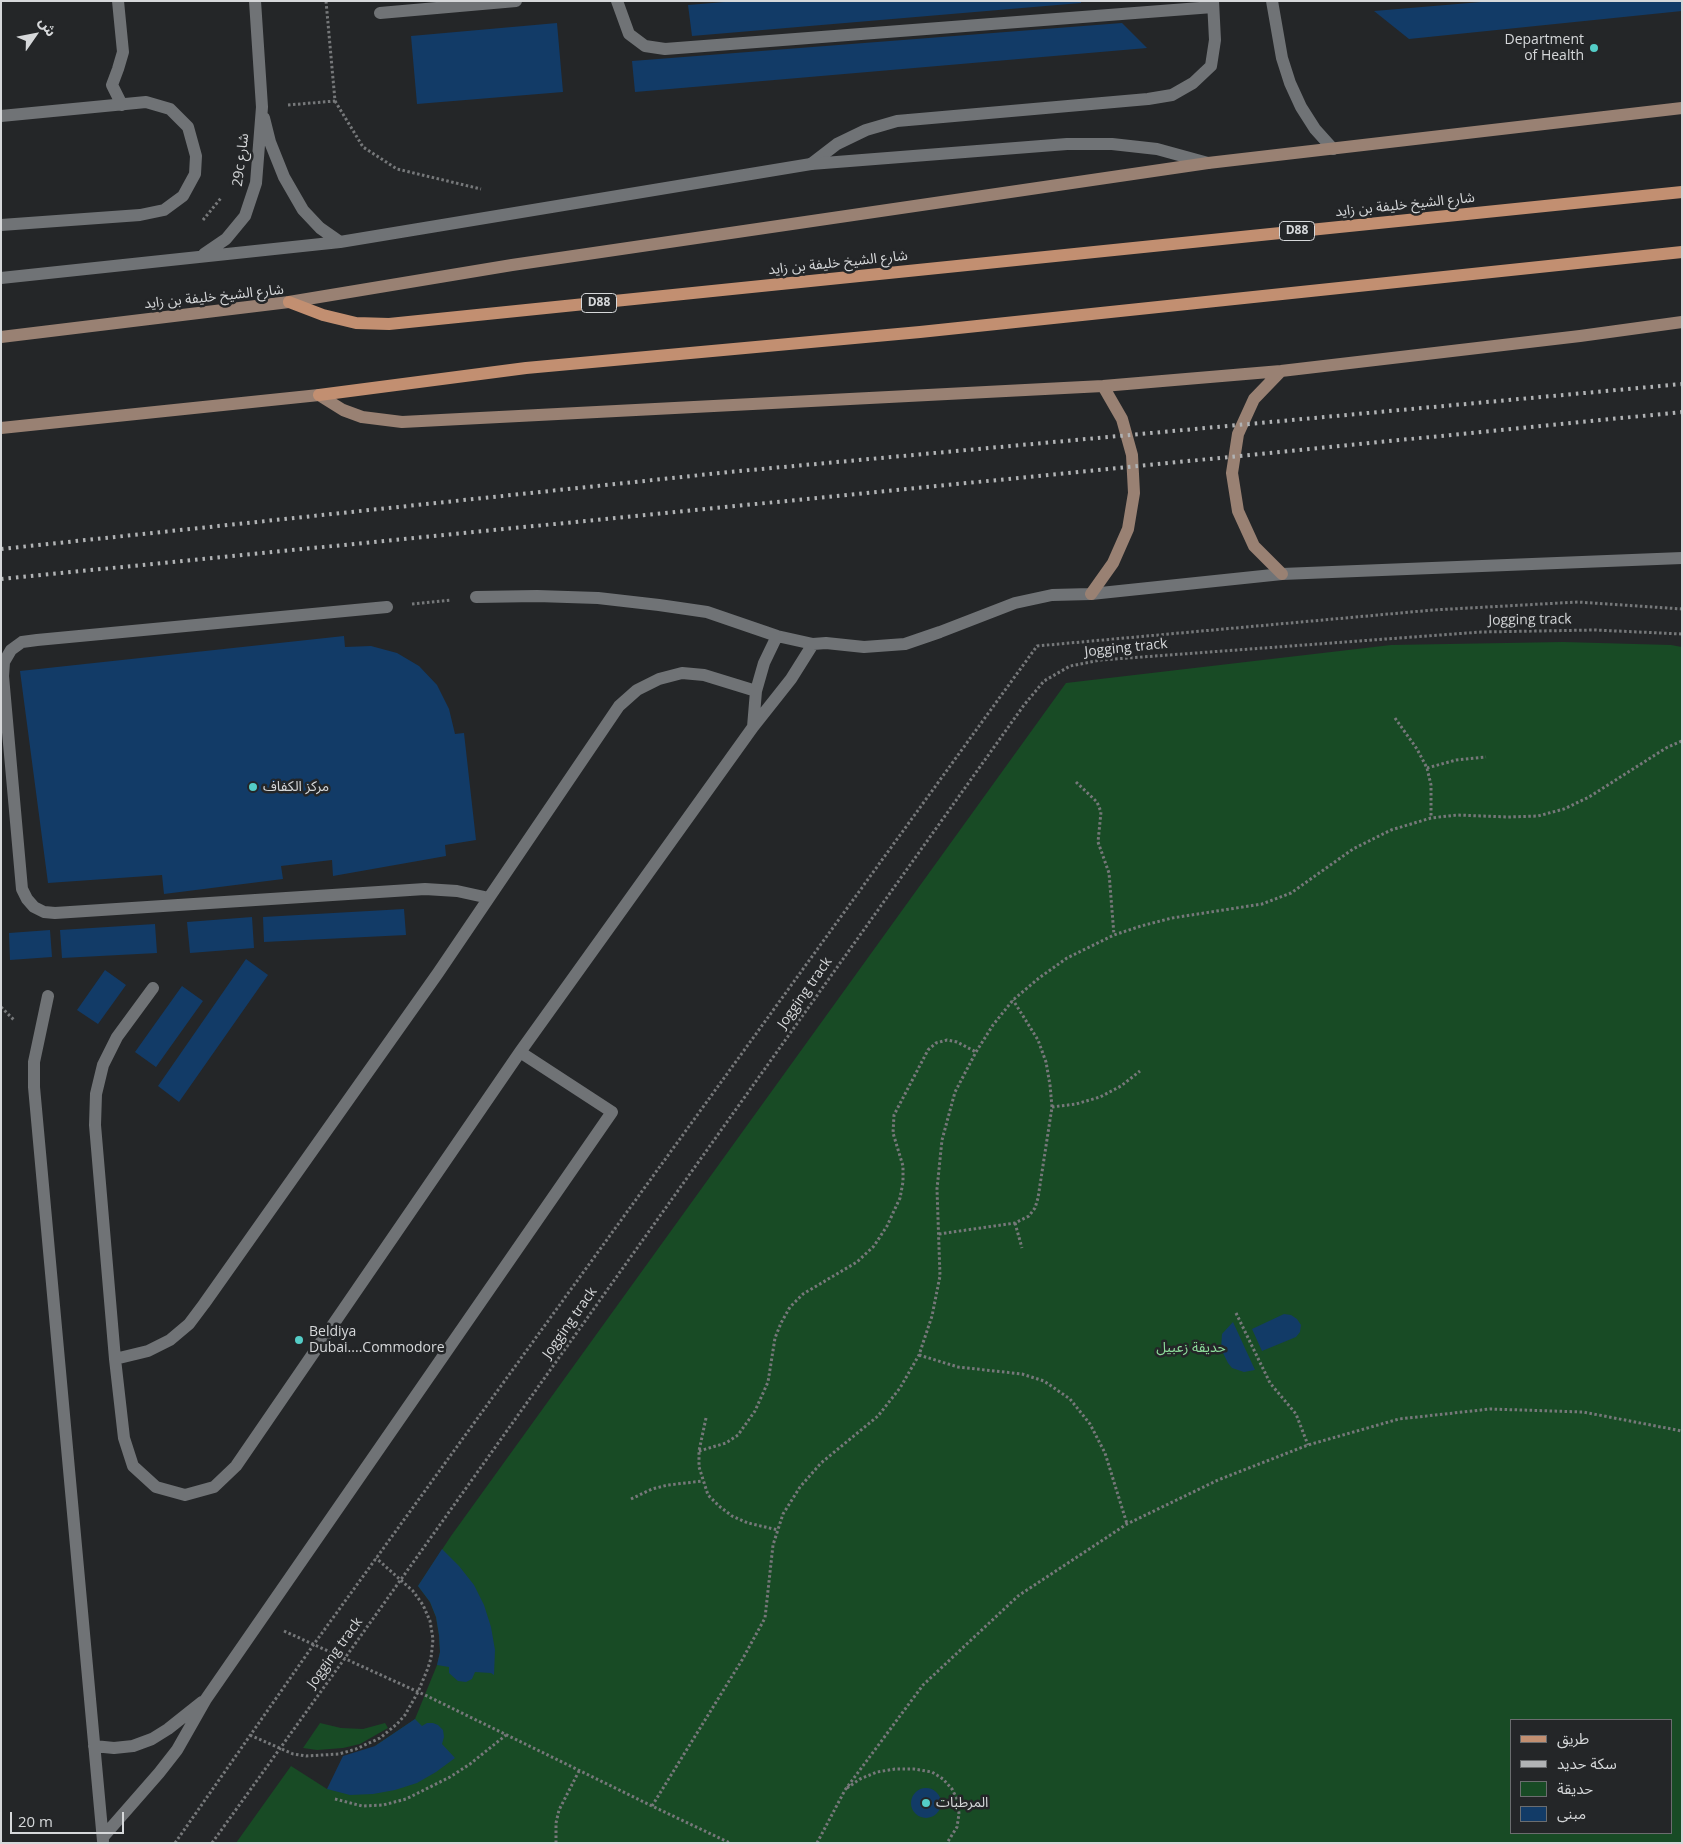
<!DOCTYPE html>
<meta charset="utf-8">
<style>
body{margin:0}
#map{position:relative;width:1683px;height:1844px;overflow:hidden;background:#242628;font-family:"Open Sans","Noto Sans Arabic",sans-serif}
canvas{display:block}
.frame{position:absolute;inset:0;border:2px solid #d6d8da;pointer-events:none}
.legend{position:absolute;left:1510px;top:1719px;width:162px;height:115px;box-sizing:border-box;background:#242628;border:1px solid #6b6d6f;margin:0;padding:6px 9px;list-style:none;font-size:15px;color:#d6d8da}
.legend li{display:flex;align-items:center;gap:10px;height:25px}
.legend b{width:25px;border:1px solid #6b6d6f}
.north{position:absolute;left:10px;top:10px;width:50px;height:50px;-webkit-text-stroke:4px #242628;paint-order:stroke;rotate:57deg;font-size:14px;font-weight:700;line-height:20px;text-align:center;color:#d6d8da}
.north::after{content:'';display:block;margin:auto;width:18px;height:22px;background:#d6d8da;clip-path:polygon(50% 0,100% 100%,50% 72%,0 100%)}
.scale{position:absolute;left:10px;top:1812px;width:114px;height:22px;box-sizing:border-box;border:2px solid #d6d8da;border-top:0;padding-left:6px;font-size:15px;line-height:18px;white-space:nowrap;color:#d6d8da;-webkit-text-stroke:4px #242628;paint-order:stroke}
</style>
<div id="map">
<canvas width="1683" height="1844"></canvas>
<div class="frame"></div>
<ul class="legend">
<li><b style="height:6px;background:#c28f71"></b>طريق</li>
<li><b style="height:6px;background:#b1b3b5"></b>سكة حديد</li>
<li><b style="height:14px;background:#184b25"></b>حديقة</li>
<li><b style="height:14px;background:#123b67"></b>مبنى</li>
</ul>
<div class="north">ش</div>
<div class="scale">20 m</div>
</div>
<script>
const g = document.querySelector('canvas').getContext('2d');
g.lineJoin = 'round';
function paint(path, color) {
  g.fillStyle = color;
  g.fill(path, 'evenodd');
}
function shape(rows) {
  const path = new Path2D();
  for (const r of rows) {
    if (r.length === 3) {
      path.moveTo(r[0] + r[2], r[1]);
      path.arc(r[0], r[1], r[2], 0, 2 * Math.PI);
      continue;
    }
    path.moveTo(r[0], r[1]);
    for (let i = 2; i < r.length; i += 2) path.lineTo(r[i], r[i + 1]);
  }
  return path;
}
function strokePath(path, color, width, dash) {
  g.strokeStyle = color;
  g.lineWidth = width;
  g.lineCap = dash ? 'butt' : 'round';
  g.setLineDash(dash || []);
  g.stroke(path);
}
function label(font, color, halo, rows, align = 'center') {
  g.font = font + ' "Open Sans","Noto Sans Arabic",sans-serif';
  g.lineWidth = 5;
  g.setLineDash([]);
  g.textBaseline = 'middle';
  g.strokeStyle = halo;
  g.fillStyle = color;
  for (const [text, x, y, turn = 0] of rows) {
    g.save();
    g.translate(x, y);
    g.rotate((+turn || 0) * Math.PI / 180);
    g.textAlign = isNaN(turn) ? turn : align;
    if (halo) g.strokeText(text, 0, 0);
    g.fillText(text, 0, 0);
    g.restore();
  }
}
paint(shape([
 [1563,642,1671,645,1682,647,1682,1843,236,1843,291,1766,327,1789,375,1746,415,1719,437,1665,440,1652,439,1635,436,1617,430,1602,418,1586,451,1536,1066,683,1391,645],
 [1512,1720,1672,1720,1672,1833,1512,1833],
 [320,1723,341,1728,363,1729,385,1723,388,1728,360,1744,343,1748,317,1750,303,1748]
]), '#184b25');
paint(shape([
 [737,1,1081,1,1081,3,692,36,688,5],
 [1493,1,1682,1,1682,11,1409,39,1374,11],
 [557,23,563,92,417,104,411,36],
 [1122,23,1147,48,635,92,632,61],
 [344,636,345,647,371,646,397,653,419,666,437,685,449,709,455,734,464,733,476,840,445,845,446,856,333,876,332,860,281,866,283,879,164,894,162,875,48,883,20,671],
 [404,909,406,935,264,942,263,917],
 [252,917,254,948,190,953,187,922],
 [155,924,157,953,62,958,60,930],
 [50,930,52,957,10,960,9,933],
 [246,959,268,975,179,1102,158,1086],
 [105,970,126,985,98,1024,77,1010],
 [182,986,203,1001,156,1067,135,1052],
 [1284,1314,1291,1315,1297,1319,1301,1325,1300,1332,1296,1337,1262,1351,1252,1329],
 [1233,1322,1255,1370,1244,1372,1232,1368,1228,1363,1221,1349,1222,1334],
 [442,1549,459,1566,474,1585,484,1605,491,1627,495,1650,494,1675,491,1673,475,1672,472,1679,466,1682,458,1681,449,1673,449,1667,437,1665,440,1652,439,1635,436,1617,430,1602,418,1586],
 [415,1719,422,1726,427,1723,433,1723,438,1725,443,1730,444,1737,442,1744,455,1758,436,1772,417,1783,395,1790,373,1794,350,1795,327,1789,343,1756,375,1746],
 [926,1803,15]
]), '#123b67');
strokePath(shape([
 [335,101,363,147,397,169,481,189],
 [288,105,335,101,326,1],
 [203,220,221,198],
 [412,604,451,600],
 [1395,718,1417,749,1427,768,1431,785,1431,818],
 [1427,768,1456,760,1486,757],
 [1076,782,1097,802,1101,812,1098,842,1109,873,1114,935],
 [1,1007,15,1021],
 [1052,1107,1076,1104,1100,1097,1121,1086,1140,1071],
 [1015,1223,1022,1248],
 [939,1234,1015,1223,1029,1216,1035,1208,1038,1198,1052,1107,1050,1085,1046,1062,1038,1040,1013,1000],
 [1236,1313,1270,1383,1296,1414,1308,1445],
 [919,1355,958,1367,1022,1374,1044,1381,1070,1399,1090,1424,1105,1453,1127,1524],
 [706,1418,699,1451,699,1467,708,1495,719,1506,732,1516,748,1523,778,1530],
 [699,1451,726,1443,738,1435,755,1411,768,1382,775,1338,781,1323,790,1307,803,1294,857,1262,874,1246,887,1226,900,1198,903,1182,903,1166,893,1133,894,1115,928,1050,936,1043,947,1040,957,1042,976,1052],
 [631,1499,652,1489,668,1485,703,1481],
 [284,1631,425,1695,652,1806,730,1843],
 [250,1735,293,1754,306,1756,339,1754,356,1749,380,1738,397,1724,405,1715,418,1692,428,1668,431,1658,433,1639,430,1621,423,1605,413,1591,376,1558],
 [847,1788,860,1779,877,1772,895,1769,914,1769,932,1772,943,1779,952,1789,958,1801,959,1814,957,1827,947,1843],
 [335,1799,362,1806,383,1805,406,1799,450,1777,470,1764,506,1735],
 [652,1806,742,1660,765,1618,773,1545,783,1514,800,1487,821,1463,878,1416,900,1388,919,1355,932,1316,940,1276,937,1189,942,1140,955,1092,976,1052,993,1025,1013,1000,1039,978,1067,958,1114,935,1141,926,1172,918,1262,904,1291,893,1353,849,1391,830,1431,818,1457,815,1508,817,1538,816,1564,809,1589,797,1666,748,1682,741],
 [175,1843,314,1644,1037,646,1433,610,1578,602,1682,609],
 [212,1843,345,1658,1024,705,1044,681,1070,666,1101,660,1481,632,1595,630,1682,634],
 [556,1843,556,1823,559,1810,579,1771],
 [817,1843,845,1790,923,1685,1018,1596,1127,1524,1218,1480,1308,1445,1399,1419,1490,1409,1583,1412,1682,1431]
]), '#76787a', 3, [2.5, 2.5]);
strokePath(shape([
 [118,1,123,52,118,69,112,85,122,105],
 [617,1,629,34,645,46,665,49,1213,7],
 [1272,1,1282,58,1290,83,1301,107,1315,129,1333,149],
 [380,13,516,1],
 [1,116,146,102,170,109,188,127,196,156,195,174,183,196,164,210,140,215,1,225],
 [811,164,837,144,866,130,897,121,1148,99,1172,95,1193,83,1211,66,1215,40,1213,1],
 [476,597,537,596,598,598,659,605,707,612,777,636,813,644,826,643,864,647,905,644,940,632,1015,603,1052,595,1091,594,1282,574,1682,558],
 [387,607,37,640,22,642,11,650,4,662,3,676,22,889,27,899,34,907,44,912,55,913,425,889,457,891,489,898],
 [753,727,756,691,764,663,777,636],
 [153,988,117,1037,103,1065,96,1094,95,1125,115,1359,124,1438,133,1466,156,1487,185,1495,214,1487,236,1466,520,1052,753,727,791,679,813,644],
 [48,996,34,1062,34,1087,103,1841],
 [115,1359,148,1351,170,1340,189,1324,204,1304,438,973,619,706,637,690,659,679,682,673,704,675,756,691],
 [94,1746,114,1748,133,1746,152,1739,168,1729,202,1702],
 [103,1837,159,1773,177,1750,206,1699,612,1112,520,1052]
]), '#707376', 12);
strokePath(shape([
 [264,118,270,142,284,177,303,210,320,228,340,242],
 [204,254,226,239,245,216,256,183,262,107,255,1],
 [1,278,340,242,811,164,1067,144,1112,144,1157,149,1208,163]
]), '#707376', 12);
strokePath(shape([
 [1,337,289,302,512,265,1208,163,1682,108],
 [1281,371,1254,399,1238,434,1232,473,1238,511,1254,546,1282,574],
 [1,428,319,395,343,410,362,417,402,422,1103,386,1281,371,1580,336,1682,322],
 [1091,594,1113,563,1128,529,1134,493,1132,455,1122,419,1103,386]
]), '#998173', 12);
strokePath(shape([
 [289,302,323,315,356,323,389,324,1682,192],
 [319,395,526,368,920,332,1682,252]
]), '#c28f71', 12);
strokePath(shape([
 [1,549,729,472,1682,384],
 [1,579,1682,412]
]), '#b1b3b5', 4, [2.5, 5]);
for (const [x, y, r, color] of [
 [1594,48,5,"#54cdc7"],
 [253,787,5,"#54cdc7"],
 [299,1340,5,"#54cdc7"],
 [926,1803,5,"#54cdc7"]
]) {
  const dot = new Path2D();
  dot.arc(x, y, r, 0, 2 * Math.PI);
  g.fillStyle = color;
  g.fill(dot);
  strokePath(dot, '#242628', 2);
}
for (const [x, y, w] of [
 [1297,231,35],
 [599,303,35]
]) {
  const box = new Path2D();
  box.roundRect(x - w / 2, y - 9.5, w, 19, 4);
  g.fillStyle = '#242628';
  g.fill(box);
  strokePath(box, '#d6d8da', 1);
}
label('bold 12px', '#d6d8da', null, [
 ["D88",1297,231],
 ["D88",599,303]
]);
label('14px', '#d6d8da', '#242628', [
 ["Department",1584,40,"right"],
 ["of Health",1584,56,"right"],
 ["مركز الكفاف",263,787],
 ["Beldiya",309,1332],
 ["Dubai....Commodore",309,1348],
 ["المرطبات",936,1803]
], 'left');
label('14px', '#d6d8da', '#242628', [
 ["29c شارع",241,160,-83],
 ["شارع الشيخ خليفة بن زايد",1405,205,-6],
 ["شارع الشيخ خليفة بن زايد",838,263,-6],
 ["شارع الشيخ خليفة بن زايد",214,297,-6],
 ["Jogging track",1530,620,-1],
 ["Jogging track",1126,648,-6],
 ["Jogging track",805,993,-55],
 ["Jogging track",570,1323,-55],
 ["Jogging track",335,1653,-54]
]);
label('14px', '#8ddc9b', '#242628', [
 ["حديقة زعبيل",1191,1348]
]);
</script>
